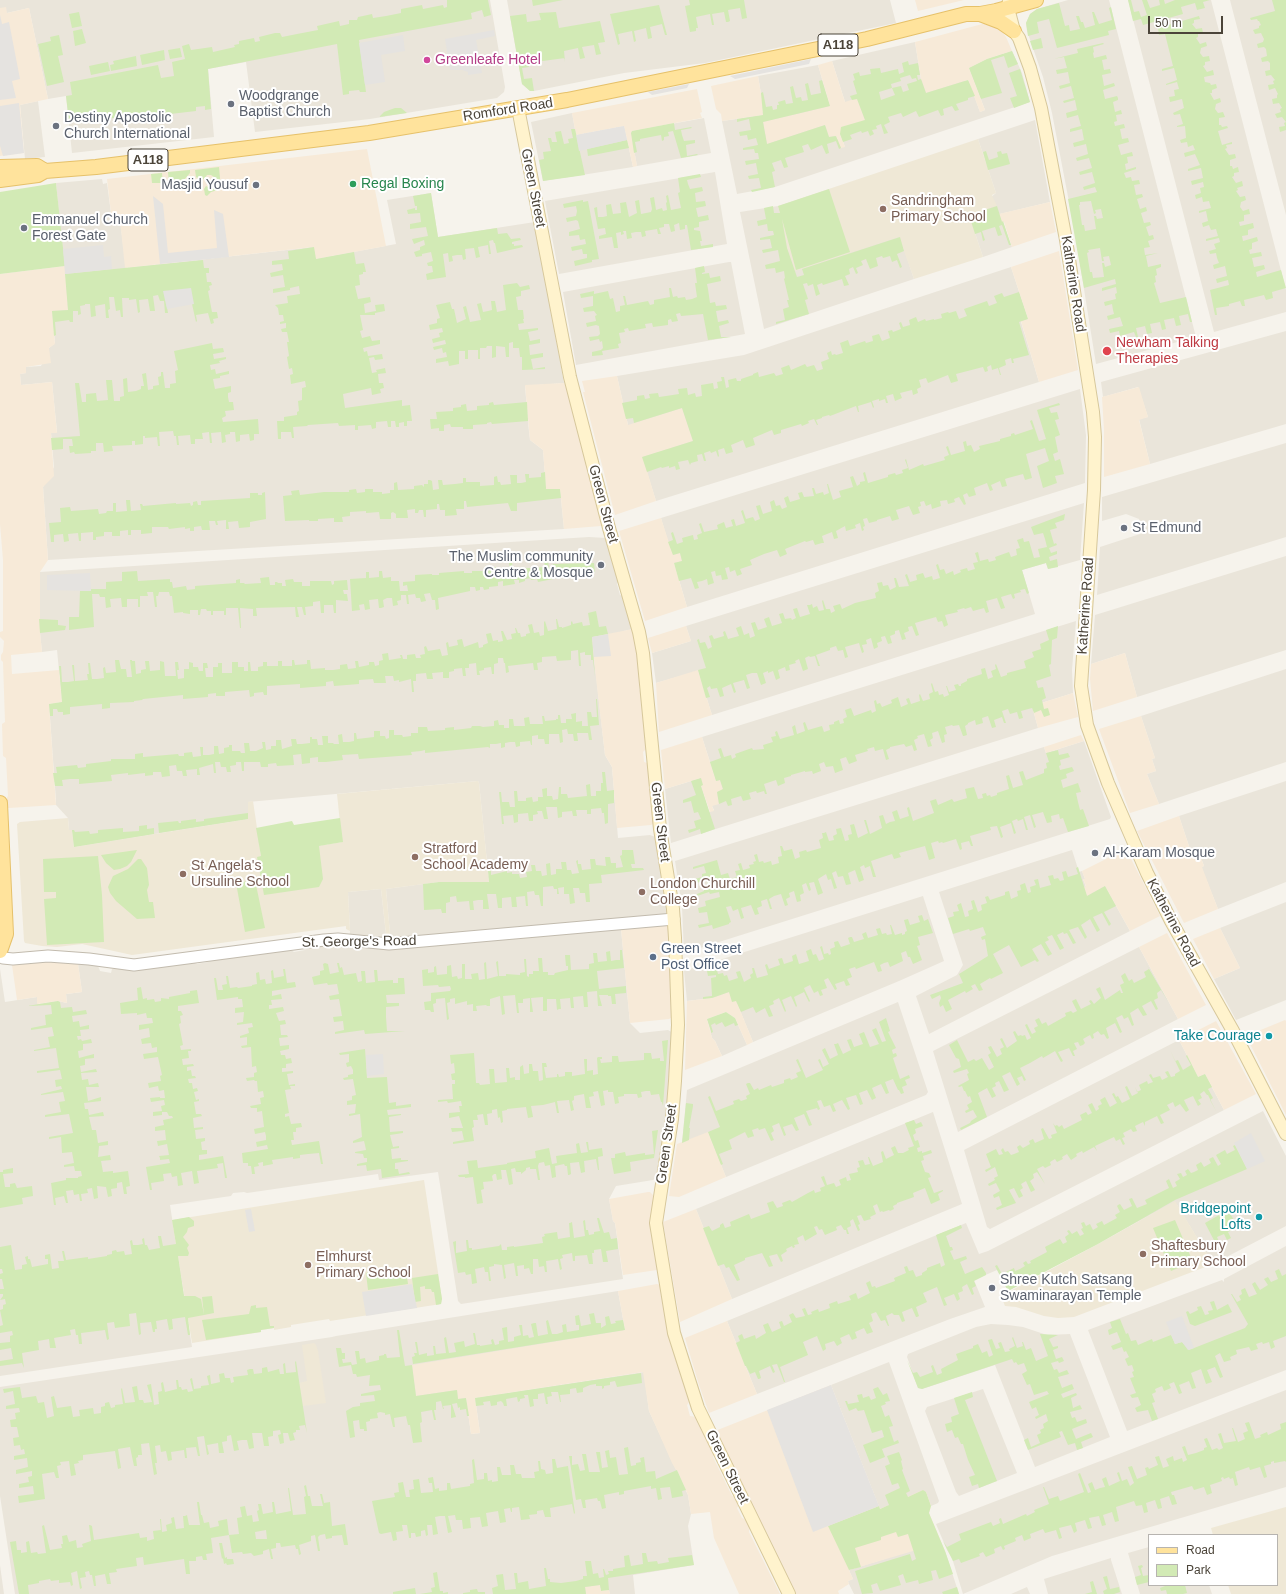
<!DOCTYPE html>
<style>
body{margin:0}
#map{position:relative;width:1286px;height:1594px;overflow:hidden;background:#f6f3ec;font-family:Helvetica,sans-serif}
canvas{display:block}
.legend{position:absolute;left:1148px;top:1534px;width:130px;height:52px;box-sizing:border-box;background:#fff;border:1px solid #b7b4b0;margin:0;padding:5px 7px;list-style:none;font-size:12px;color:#4b4439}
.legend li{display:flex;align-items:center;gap:8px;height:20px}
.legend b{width:20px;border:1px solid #b7b4b0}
.scale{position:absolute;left:1148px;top:16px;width:75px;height:18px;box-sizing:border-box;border:2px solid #4b4439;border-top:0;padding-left:5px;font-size:12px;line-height:14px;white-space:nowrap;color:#4b4439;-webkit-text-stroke:3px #fff;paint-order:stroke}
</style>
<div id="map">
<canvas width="1286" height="1594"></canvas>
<ul class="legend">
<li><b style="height:5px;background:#ffe39c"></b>Road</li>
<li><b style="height:11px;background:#d2eab5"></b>Park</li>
</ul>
<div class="scale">50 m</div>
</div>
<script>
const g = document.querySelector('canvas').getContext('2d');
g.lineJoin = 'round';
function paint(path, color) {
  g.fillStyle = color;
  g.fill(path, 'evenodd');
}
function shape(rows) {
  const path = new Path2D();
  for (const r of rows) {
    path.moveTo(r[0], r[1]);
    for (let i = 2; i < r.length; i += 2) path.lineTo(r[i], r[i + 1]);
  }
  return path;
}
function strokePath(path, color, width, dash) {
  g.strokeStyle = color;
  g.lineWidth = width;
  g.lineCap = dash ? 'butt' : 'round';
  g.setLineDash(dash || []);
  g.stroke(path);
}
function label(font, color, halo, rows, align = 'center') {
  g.font = font + ' Helvetica,sans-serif';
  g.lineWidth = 4;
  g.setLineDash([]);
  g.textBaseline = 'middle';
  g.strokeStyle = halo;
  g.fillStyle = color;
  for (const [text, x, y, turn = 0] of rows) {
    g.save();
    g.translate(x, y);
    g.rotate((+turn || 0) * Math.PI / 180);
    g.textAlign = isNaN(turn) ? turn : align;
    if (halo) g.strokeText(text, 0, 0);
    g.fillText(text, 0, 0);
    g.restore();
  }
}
paint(shape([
 [0,0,490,0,505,87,504,92,497,98,370,119,255,132,246,62,208,69,214,137,72,153,66,96,48,99,29,8,7,13,0,8],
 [507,0,890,0,896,23,705,63,624,73,534,91,530,91,522,84],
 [1068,0,1109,0,1196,337,1096,364,1075,233,1052,113,1043,77,1027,31,1026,23,1030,14,1037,9],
 [1128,0,1211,0,1286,290,1286,312,1214,332],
 [1230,0,1286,0,1286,215,1231,4],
 [915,42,921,79,969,81,980,112,985,110,969,68,987,59,1012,51,1022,73,1030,102,775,187,737,194,722,121,763,115,762,100,758,76,818,65,830,106,825,125,845,147,840,134,845,102,832,61],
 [38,101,45,157,25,159,20,105],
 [572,113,576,135,624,126,633,167,543,181,531,122],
 [704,118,711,153,637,166,631,133,632,131],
 [1035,120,1050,202,1000,214,1012,247,983,257,969,215,996,193,978,139],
 [715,172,727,244,559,274,545,201],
 [102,179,103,184,107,183,112,221,120,220,126,268,314,247,316,259,396,244,387,200,431,193,438,237,535,222,564,383,525,386,529,432,530,440,543,450,546,488,560,489,564,529,48,560,43,487,54,467,51,433,57,432,52,382,21,385,20,374,26,373,25,367,41,366,49,348,55,343,52,311,66,281,56,183],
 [778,206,782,219,900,237,914,279,764,329,740,212],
 [729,262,731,262,745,334,576,365,563,292],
 [1011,267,1028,319,1021,322,1039,382,656,501,642,457,628,425,617,376,744,355],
 [1286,331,1286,424,1150,464,1139,419,1148,417,1138,387,1103,397,1101,382],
 [1080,389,1086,435,1085,483,687,607,661,518],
 [1286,443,1286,537,1097,595,1100,547,1143,533,1139,519,1126,514,1102,521,1102,497],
 [1084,503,1080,560,1048,569,1046,563,1022,570,1035,614,712,715,698,671,656,683,652,653,691,641,686,626],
 [589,537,606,538,617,579,619,580,617,584,620,595,624,597,633,629,624,631,594,657,605,755,612,767,618,838,650,835,655,837,667,912,665,914,621,929,630,1023,640,1033,668,1030,673,1033,669,1112,666,1114,664,1127,666,1129,666,1133,663,1134,658,1168,659,1171,659,1176,653,1180,616,1186,609,1199,613,1221,615,1223,623,1279,461,1304,458,1301,438,1172,379,1180,378,1174,247,1193,244,1192,233,1193,231,1196,170,1205,192,1347,0,1376,0,969,5,1002,37,997,38,1004,58,1001,67,1003,66,994,82,992,78,964,96,965,98,966,100,971,111,973,112,969,114,968,137,970,193,962,197,964,208,962,211,960,291,950,294,952,305,950,307,948,328,945,349,946,350,931,348,892,381,889,386,934,390,934,386,889,423,884,489,882,479,783,478,781,248,802,248,819,74,847,72,830,69,830,68,818,56,805,56,801,49,704,62,702,57,650,42,652,40,633,40,572],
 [1286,556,1286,650,1137,697,1125,653,1091,664,1095,615],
 [1076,621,1072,670,1073,693,1032,706,1038,728,671,843,665,789,701,778,701,786,709,812,714,810,712,806,716,781,702,737],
 [1286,669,1286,762,1159,804,1147,774,1156,771,1152,759,1155,758,1141,716],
 [1084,741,1111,817,1110,819,684,953,682,907,675,861,1044,747,1046,753],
 [1286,781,1286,882,1218,909,1201,867,1204,866,1199,853,1192,855,1179,816],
 [1072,850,1079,872,1082,871,1085,879,1083,879,1086,887,1084,887,1105,886,1130,931,929,1034,916,996,957,975,963,965,939,892],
 [923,896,944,961,899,981,753,1042,736,1001,712,998,687,1001,684,971],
 [1286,902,1286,1000,1236,1020,1214,979,1240,968,1220,928],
 [1139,947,1178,1019,958,1132,933,1051],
 [898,1002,928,1092,926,1095,726,1177,708,1133,682,1143,687,1090],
 [735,1018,747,1045,722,1056,715,1041,712,1038,707,1019],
 [1179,1040,1198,1077,1205,1074,1224,1110,990,1229,987,1227,964,1150],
 [1263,1111,1286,1156,1286,1226,1213,1264,1175,1202,1008,1291,997,1270,974,1280,985,1307,950,1319,757,1394,727,1321,966,1223,979,1254,988,1251],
 [933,1112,962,1204,732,1299,696,1209],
 [1286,1246,1286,1370,1127,1431,1088,1330,1222,1280,1224,1282,1224,1279],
 [618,1291,625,1330,466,1398,471,1434,480,1433,475,1398,644,1372,649,1411,688,1495,691,1514,688,1526,694,1565,633,1575,635,1594,610,1594,609,1590,592,1586,586,1594,15,1594,0,1496,0,1387,332,1337,336,1336],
 [991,1324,1008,1325,1023,1327,1047,1335,1070,1334,1110,1437,1035,1467,995,1365,922,1389,918,1388,907,1357,908,1354,976,1327],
 [889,1362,939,1501,938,1503,931,1506,926,1492,880,1509,831,1385],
 [983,1389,1017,1473,959,1496,956,1492,925,1411,927,1407],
 [1286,1390,1286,1487,1052,1556,963,1594,952,1558,947,1550,936,1524],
 [1149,1547,1149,1585,1209,1585,1212,1594,1140,1594,1128,1553],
 [913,1550,945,1551,959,1594,854,1594,849,1584,848,1581,853,1579,849,1570],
 [1111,1558,1111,1560,1122,1594,1048,1594,1044,1579],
 [0,1565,4,1594,0,1594],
 [1027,1587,1030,1594,1011,1594]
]), '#eae5da');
paint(shape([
 [915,0,964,0,918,11],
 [6,7,7,13,29,8,48,99,20,105,24,153,0,156,0,8],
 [986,23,1000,29,1006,37,1012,51,987,59,969,68,985,110,980,112,968,80,926,93,921,79,915,42],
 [832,61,845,102,857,98,865,120,840,134,845,147,841,148,836,136,829,137,825,125,767,144,763,122,830,106,818,65],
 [758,76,762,100,763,115,722,121,721,114,716,109,711,86],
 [697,89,702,112,700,113,702,118,632,131,631,133,637,166,633,167,624,126,576,135,572,113],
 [367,149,386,246,316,259,313,247,125,268,120,220,112,221,107,179],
 [1050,202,1056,232,1012,247,1004,222,1002,222,999,214],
 [1059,251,1078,370,1039,382,1021,321,1028,319,1011,267],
 [65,266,68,310,52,311,55,344,49,348,51,363,26,367,26,373,20,374,21,385,52,382,57,433,51,433,54,476,43,487,48,560,40,572,40,633,42,652,11,655,12,674,59,670,62,702,49,704,56,805,9,808,7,808,6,799,8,796,6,758,3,756,2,724,5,722,3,662,1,660,1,655,3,652,4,641,0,637,0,632,3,631,3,560,0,524,0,274],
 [617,376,628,425,682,408,693,441,643,457,656,501,615,515,583,392,585,392,582,381],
 [564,383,567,386,603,525,601,526,564,529,560,489,546,489,543,450,530,440,525,385],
 [1139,387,1148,417,1139,420,1150,464,1104,477,1104,430,1102,397],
 [661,518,673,555,680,553,682,561,674,563,687,607,645,621,619,531],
 [686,626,691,641,652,653,648,638],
 [633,629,640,677,639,679,639,690,641,691,647,748,643,752,644,762,647,763,649,766,655,823,651,825,617,828,612,767,605,755,596,678,592,637],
 [1125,653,1137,697,1093,711,1090,679,1091,664],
 [698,670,712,715,659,732,656,683],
 [1073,693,1078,717,1038,728,1032,706],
 [1141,716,1155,758,1152,759,1156,771,1147,774,1159,804,1130,813,1099,729],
 [1081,735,1084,741,1046,753,1044,747],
 [702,737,716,781,720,780,723,790,717,792,719,804,712,806,714,811,710,812,701,786,701,778,665,789,661,750],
 [1179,816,1192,855,1199,853,1204,866,1202,867,1218,909,1184,923,1137,831],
 [1126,849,1160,916,1130,931,1105,886,1087,896,1084,887,1086,886,1083,879,1085,879,1082,871],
 [664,925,668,926,670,931,673,1017,669,1019,630,1023,621,929],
 [1220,928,1240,968,1214,979,1193,939],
 [1167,933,1206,1005,1178,1019,1139,947],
 [46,962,78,964,82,992,66,994,67,1003,58,1001,37,1004,37,997,17,1000,12,965,19,963],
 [729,992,736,1000,753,1042,747,1045,735,1018,726,1012,707,1019,712,1038,715,1041,722,1056,685,1070,687,1001,712,998],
 [1285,1020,1286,1021,1286,1115,1246,1036],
 [1216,1021,1256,1094,1224,1110,1205,1074,1198,1077,1179,1040],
 [708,1132,726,1177,679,1197,669,1196,677,1144],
 [648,1192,650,1192,655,1197,658,1267,657,1270,623,1275,615,1223,613,1221,609,1199],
 [696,1209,732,1299,680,1322,663,1222],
 [657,1284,660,1285,690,1401,687,1405,690,1416,696,1417,715,1451,713,1457,732,1496,737,1498,739,1505,737,1508,742,1518,747,1520,750,1526,749,1532,780,1594,739,1594,714,1538,710,1512,691,1514,688,1495,677,1470,676,1470,672,1463,649,1411,643,1372,475,1398,480,1433,471,1434,466,1398,458,1399,457,1390,416,1396,412,1365,625,1330,618,1291],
 [727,1321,757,1394,709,1413,699,1385,685,1338],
 [831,1385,880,1509,923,1490,926,1492,931,1506,929,1513,945,1551,913,1551,849,1570,853,1579,848,1581,849,1584,838,1591,839,1594,795,1594,715,1431],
 [600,1585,601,1591,609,1590,610,1594,586,1594,585,1587]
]), '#f7ead8');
paint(shape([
 [978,139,996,193,992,195,997,206,969,215,983,257,914,279,899,237,795,271,787,248,778,206],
 [478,781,479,783,489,882,439,882,386,889,390,934,386,934,381,889,348,892,350,931,346,929,346,926,132,955,82,944,57,947,42,946,25,943,24,941,17,824,20,822,68,818,69,830,72,830,74,847,248,819,248,802,253,801,261,855,342,842,337,794],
 [424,1180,442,1299,441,1304,330,1321,329,1319,291,1325,291,1327,274,1330,274,1328,261,1330,261,1332,192,1343,172,1220],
 [1175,1201,1213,1264,1074,1317,1058,1318,1044,1316,1016,1307,1005,1306,1001,1296,1098,1244],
 [314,1343,316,1345,318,1351,326,1403,303,1406,299,1383,307,1381,302,1345],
 [1286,1507,1286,1594,1231,1594,1228,1585,1277,1585,1277,1535,1213,1535,1211,1528]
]), '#efe8d6');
paint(shape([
 [447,0,488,0,491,15,484,17,482,10,471,13,472,19,359,40,366,92,360,92,359,90,349,91,349,94,343,95,337,44,208,69,211,109,205,110,205,106,196,107,196,111,136,118,135,115,125,116,125,119,115,120,114,118,89,120,89,115,77,116,77,121,69,122,66,96,72,95,70,82,158,65,161,78,174,76,172,62,185,59,182,46,189,44,191,50,212,47,213,52,235,47,234,45,239,44,239,41,254,38,255,42,260,41,259,37,275,33,280,33,282,37,297,34,318,30,317,26,339,21,340,26,349,24,349,20,357,20,358,17,363,16,372,14,373,18,386,16,401,13,401,9,422,5,423,9,443,5,444,8,447,7],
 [532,0,563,0,533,6],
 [689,0,745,0,744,0,747,18,742,19,740,8,728,10,730,21,728,22,726,22,724,12,712,14,714,25,712,25,710,14,696,17,698,28,696,28,696,31,690,32,685,6,690,5],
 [1128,0,1131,0,1134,12,1139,11,1141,17,1147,15,1142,0,1147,0,1150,8,1160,5,1159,0,1164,0,1165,4,1175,0,1210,0,1203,2,1205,8,1197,10,1195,3,1181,7,1183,14,1143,25,1141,19,1133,21],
 [1272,0,1286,0,1286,130,1280,132,1279,127,1285,126,1284,123,1286,122,1282,117,1277,118,1275,114,1281,112,1280,109,1282,108,1279,103,1273,104,1272,99,1277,98,1277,95,1278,94,1275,88,1269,90,1268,85,1274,84,1273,81,1275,80,1271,75,1266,76,1265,71,1270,70,1270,63,1268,61,1262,62,1261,58,1267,56,1266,49,1264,47,1258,48,1257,44,1263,42,1264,39,1261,33,1255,34,1253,30,1259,28,1259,26,1261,25,1259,21,1258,21,1257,19,1251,20,1250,18,1275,11],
 [1059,3,1065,26,1069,25,1070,31,1080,29,1076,16,1079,16,1081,22,1083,22,1085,28,1095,25,1092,12,1094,12,1099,24,1112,20,1109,8,1111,7,1116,29,1108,31,1109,35,1057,48,1049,19,1037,22,1039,33,1028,36,1026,23,1030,14,1037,9],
 [659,5,667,35,665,35,662,24,650,27,652,38,648,39,646,28,634,31,636,41,634,42,632,31,618,34,620,44,618,45,610,14],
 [79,12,82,26,72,28,69,14],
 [556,12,559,28,600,21,605,42,598,43,601,54,596,55,594,45,582,47,585,58,580,59,578,48,564,51,565,62,565,58,528,63,529,67,522,68,524,79,532,78,534,91,530,91,522,84,510,16,526,14,527,22,541,20,539,13],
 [1199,16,1200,19,1194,20,1194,23,1192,24,1196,29,1202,28,1203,33,1198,34,1198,37,1196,38,1200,44,1206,42,1207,46,1201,48,1200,53,1203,57,1209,56,1210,61,1205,62,1205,65,1203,66,1207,72,1213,70,1214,75,1204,77,1205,82,1210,83,1211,85,1216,84,1217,88,1212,90,1212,93,1210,93,1214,100,1220,98,1221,102,1216,104,1215,109,1218,113,1223,112,1225,117,1219,118,1219,125,1221,125,1222,127,1227,126,1228,128,1218,131,1222,145,1232,142,1232,144,1226,145,1227,148,1225,149,1229,155,1235,154,1236,158,1230,160,1230,166,1232,166,1233,169,1238,167,1239,172,1234,173,1234,176,1232,177,1236,183,1242,181,1243,186,1237,188,1238,190,1236,191,1240,197,1245,196,1246,200,1241,202,1240,207,1243,211,1249,209,1250,214,1244,215,1244,221,1239,222,1240,226,1253,223,1254,228,1248,230,1248,235,1242,236,1243,241,1257,237,1258,241,1252,243,1252,249,1249,250,1250,254,1261,252,1262,256,1252,258,1254,267,1264,265,1265,269,1256,272,1257,277,1281,270,1286,288,1272,292,1273,298,1266,300,1264,295,1244,300,1245,306,1242,306,1240,301,1229,304,1229,306,1216,308,1217,315,1215,315,1210,290,1229,285,1228,280,1217,283,1216,279,1227,276,1225,266,1214,269,1213,265,1219,263,1217,258,1216,253,1210,254,1209,251,1216,249,1214,244,1220,242,1219,238,1206,241,1206,239,1218,236,1216,229,1211,230,1209,225,1203,227,1202,223,1208,221,1206,211,1199,213,1199,211,1211,208,1209,201,1203,202,1202,197,1196,199,1195,195,1201,193,1200,188,1204,187,1203,182,1192,185,1191,181,1203,178,1201,168,1188,171,1188,169,1200,165,1195,154,1185,157,1184,153,1195,150,1193,145,1188,147,1187,142,1181,143,1180,140,1186,138,1185,126,1177,127,1177,126,1183,124,1180,114,1174,115,1173,113,1184,108,1182,99,1170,102,1169,97,1175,96,1174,90,1179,89,1177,82,1166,85,1166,84,1177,80,1174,68,1162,71,1162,69,1173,66,1165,34,1159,35,1158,28],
 [82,29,86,43,75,46,73,31],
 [59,35,63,55,58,56,64,82,47,86,38,44,51,41,50,37],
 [1041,38,1043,48,1033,50,1030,41],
 [1103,43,1104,44,1093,47,1094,52,1093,53,1094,58,1106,55,1107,59,1102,60,1104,70,1110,69,1111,73,1102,75,1103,80,1104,86,1114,83,1115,86,1103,90,1105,99,1117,96,1118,98,1118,100,1113,102,1115,112,1121,110,1122,114,1116,115,1117,121,1114,122,1115,126,1124,124,1125,128,1120,129,1122,139,1128,138,1129,142,1118,145,1121,155,1132,152,1133,156,1127,157,1128,163,1125,164,1126,170,1136,167,1136,169,1124,173,1126,178,1131,177,1132,181,1139,180,1140,184,1134,185,1136,195,1142,194,1143,197,1137,199,1140,209,1146,207,1147,211,1141,213,1144,223,1150,222,1151,225,1146,227,1149,236,1153,235,1154,239,1148,241,1150,247,1144,248,1145,255,1158,253,1146,256,1148,267,1161,264,1161,267,1156,269,1157,275,1155,276,1156,282,1154,283,1160,303,1186,297,1192,322,1190,322,1188,314,1179,316,1181,325,1176,326,1174,318,1164,320,1166,329,1162,330,1160,322,1150,324,1152,333,1147,334,1145,326,1141,327,1136,328,1138,337,1136,337,1134,332,1120,336,1119,331,1110,333,1109,329,1123,326,1120,317,1108,320,1107,316,1114,314,1113,310,1112,304,1105,306,1104,302,1116,299,1115,294,1117,293,1116,287,1102,291,1102,288,1116,284,1115,279,1084,288,1068,199,1097,192,1095,187,1084,190,1083,187,1095,183,1092,172,1080,175,1079,172,1092,168,1089,158,1077,161,1076,158,1088,154,1086,144,1074,147,1073,143,1084,140,1082,129,1070,132,1070,129,1081,126,1078,115,1067,118,1066,113,1077,110,1075,100,1064,103,1063,101,1074,98,1071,86,1060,89,1059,86,1070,83,1068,72,1057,74,1056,70,1067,68,1064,57,1053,59,1078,53,1077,49],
 [1091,201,1094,214,1096,213,1095,210,1101,209,1103,218,1097,219,1096,216,1094,216,1096,229,1085,231,1084,225,1082,225,1079,205,1080,205,1080,202],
 [1100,248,1102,261,1104,261,1103,257,1109,256,1111,265,1105,267,1104,263,1102,263,1104,277,1093,278,1092,272,1090,272,1087,253,1089,252,1088,250],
 [180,48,182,57,170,59,168,50],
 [164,50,165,60,142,65,140,55],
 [1012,51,1018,64,1008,68,1004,56,991,60,1002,93,981,99,969,68,987,59],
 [136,56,137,66,111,71,110,65,114,64,113,61],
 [908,61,909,65,918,63,920,75,917,75,918,80,921,79,926,93,968,80,975,96,968,98,968,100,956,104,959,110,955,111,952,106,943,109,944,115,941,116,938,110,919,117,916,111,903,117,901,113,888,117,890,122,884,125,888,133,884,134,881,124,876,126,877,129,872,130,874,134,870,136,868,131,862,133,861,131,850,135,852,139,843,142,840,134,841,127,865,120,857,99,852,100,850,96,857,94,853,81,855,80,853,74,859,72,860,76,871,74,870,69,880,68,881,73,898,69,899,74,904,72,902,63],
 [910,75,912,79,916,78,917,81,907,84,909,90,903,92,901,86,892,88,891,84,901,81,900,78],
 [892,88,895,95,881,100,879,92],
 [108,62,110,71,91,75,89,66],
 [1020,69,1030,102,1014,108,1010,98,1017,96,1009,73],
 [822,80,830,106,763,122,767,144,825,125,829,137,836,136,841,148,839,149,836,141,827,144,829,153,826,154,822,145,811,150,808,144,802,146,804,152,785,158,788,167,784,168,781,160,772,163,775,171,772,172,775,187,752,192,751,190,761,188,759,178,749,179,748,176,758,174,756,163,746,165,745,161,759,159,758,153,755,153,754,149,743,150,743,148,758,145,756,138,748,140,747,135,740,136,739,132,751,130,750,125,749,119,737,122,737,119,763,115,761,93,763,92,766,107,772,106,773,110,777,109,777,105,779,105,778,102,785,100,786,104,793,103,790,87,793,86,796,98,801,97,802,101,808,100,805,84,808,83,811,95,821,93,819,81],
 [395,108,401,108,407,113,379,117,384,112],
 [674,123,675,130,691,127,692,128,681,130,682,135,684,141,695,140,695,143,686,145,687,156,697,154,698,155,681,158,673,131,668,132,669,136,664,137,664,140,662,141,661,135,640,139,640,141,635,142,637,152,634,153,631,133,632,131],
 [571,129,575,129,585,175,543,181,539,160,544,159,543,152,551,151,548,138,551,138,552,142,557,142,555,132,561,131,564,144,569,143,568,139,573,138],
 [627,140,629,148,588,156,587,149],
 [986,151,989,160,998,157,997,152,1001,151,1002,154,1007,153,1010,164,988,170,983,152],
 [219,167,221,189,211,192,207,196,205,195,204,189,206,186,208,187,212,187,215,183,214,177,211,175,207,175,204,179,199,179,196,177,195,170],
 [190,170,190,173,177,188,172,189,169,184,168,172],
 [162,173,163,183,152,183,151,174],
 [700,174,701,177,687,180,688,184,690,189,702,187,703,191,695,193,696,202,705,201,706,206,696,208,698,217,708,215,709,220,699,222,699,227,694,228,694,230,700,231,702,241,700,241,701,246,713,244,713,247,691,250,687,225,685,225,685,229,680,230,679,223,674,225,675,231,671,232,669,224,664,224,664,227,659,228,661,234,658,234,657,229,645,231,646,236,642,237,641,232,636,232,631,233,632,238,627,239,626,231,623,231,624,234,621,235,621,232,616,233,618,248,614,248,612,237,599,239,599,236,606,234,605,228,598,229,594,208,597,207,598,217,603,217,607,216,606,205,611,204,613,214,621,213,620,203,626,202,629,217,637,213,635,201,639,200,641,214,651,212,652,209,650,198,654,197,656,210,662,208,663,211,667,210,666,203,667,202,666,196,668,195,671,210,681,208,678,193,680,192,678,178],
 [56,183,65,266,0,274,0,192],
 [829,189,850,252,796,270,782,219,787,248,797,277,804,275,802,269,900,237,904,251,897,254,902,267,900,268,897,260,892,262,890,256,883,258,882,256,876,258,878,266,870,269,866,259,861,261,863,265,856,268,858,273,856,274,853,267,849,269,850,274,845,276,849,285,844,286,842,279,823,285,822,283,817,285,820,294,816,296,813,284,808,286,807,283,803,284,808,299,805,300,809,314,776,324,776,322,785,320,783,309,789,307,787,300,789,300,784,279,785,278,784,271,776,273,775,268,766,269,765,265,780,261,778,250,763,253,762,250,772,248,770,239,760,240,760,238,774,235,773,231,768,231,767,224,758,226,757,221,766,219,764,208,773,206,774,213,780,213,778,206],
 [431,193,438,237,497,228,498,234,507,233,511,239,520,238,521,240,512,242,512,244,514,244,514,246,522,245,523,247,497,253,495,243,494,243,493,240,489,241,491,254,489,254,488,245,478,247,480,257,476,258,474,248,465,249,466,259,463,260,462,255,457,255,452,256,453,261,449,262,448,253,443,254,446,277,427,280,426,274,433,272,432,266,428,266,427,263,433,261,431,252,422,254,422,256,416,257,414,252,420,250,420,247,425,245,424,240,414,244,412,239,428,236,426,227,410,229,410,224,421,222,420,213,408,214,407,210,415,208,415,210,417,210,417,206,415,206,413,196],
 [583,200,583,202,588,201,599,259,592,260,592,262,575,266,574,261,587,258,587,254,583,254,582,249,572,251,571,247,586,244,585,239,580,240,579,235,569,236,569,232,580,229,578,221,576,220,567,222,566,218,576,216,577,211,576,206,564,208,563,204],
 [997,206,1002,222,1003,221,1011,245,1009,245,1002,225,999,226,1002,235,998,236,995,227,982,231,985,240,983,241,981,232,975,234,969,215],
 [314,247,316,259,354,252,356,264,364,263,366,272,363,272,363,274,359,275,360,285,355,286,358,299,370,297,371,302,364,304,365,313,376,311,375,305,384,304,385,311,375,313,375,315,360,315,363,330,360,331,362,338,370,336,372,341,380,340,380,344,363,348,364,352,367,351,368,356,382,354,383,359,375,360,374,357,369,358,372,373,377,372,376,370,385,368,386,373,378,374,379,383,383,383,384,388,380,389,381,393,372,395,371,388,343,394,345,408,402,400,402,406,410,405,412,421,407,421,407,426,404,426,404,422,399,423,399,427,396,427,395,421,391,421,391,427,388,427,387,421,376,422,376,428,372,429,371,425,358,426,358,430,355,430,355,425,339,426,338,423,308,425,307,426,293,427,294,438,292,438,291,432,281,432,281,439,278,439,277,421,284,421,284,417,297,415,297,412,299,411,298,401,302,400,302,388,306,387,305,381,291,384,290,375,293,374,292,368,289,369,287,357,289,356,287,342,289,342,287,332,282,332,281,329,286,328,286,323,280,324,280,322,284,321,283,315,279,315,278,308,275,305,288,303,287,296,300,294,299,286,290,288,290,290,273,293,273,289,285,287,283,275,271,277,270,273,283,270,282,264,272,265,272,261,289,259,288,251],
 [203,260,204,268,209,268,209,273,206,273,207,282,211,282,212,285,209,286,210,290,208,291,212,312,217,312,218,318,213,319,214,323,211,324,208,313,196,315,197,321,196,322,192,304,194,304,164,291,168,313,165,313,164,301,160,301,158,295,153,296,155,311,150,311,148,299,139,300,140,312,138,313,136,299,129,300,129,298,122,298,123,317,121,317,120,310,116,311,114,297,109,297,110,309,108,310,109,318,106,318,105,304,95,306,96,316,91,317,90,304,85,304,85,305,80,306,81,314,78,315,78,311,73,311,73,322,70,322,69,320,55,322,56,335,54,336,52,311,68,310,65,274],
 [704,266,705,272,702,273,702,274,709,273,710,278,720,276,721,281,707,284,708,289,710,303,715,302,716,306,726,305,727,309,716,311,718,322,728,320,729,323,719,326,721,337,731,337,708,340,703,314,681,316,680,313,676,314,678,321,672,322,671,319,668,320,668,325,653,327,652,323,645,324,646,328,629,331,628,328,624,329,625,332,619,333,621,343,618,344,619,348,602,351,603,355,592,356,592,352,601,350,603,348,602,341,600,342,599,339,590,341,589,337,598,336,600,334,599,326,596,325,587,327,586,323,596,321,595,316,597,315,594,311,584,312,583,308,593,306,593,296,581,298,580,294,594,291,594,294,608,291,610,299,613,298,616,312,620,311,620,306,625,305,623,296,625,296,627,305,648,301,650,305,654,304,654,300,670,297,669,288,671,288,673,297,677,296,678,298,685,297,686,300,692,299,697,297,695,283,697,283,695,268],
 [517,283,520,287,529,285,530,289,521,291,521,296,516,297,518,310,523,310,524,319,523,319,524,323,518,324,519,330,538,328,538,330,528,332,530,341,540,339,540,343,529,345,530,355,543,353,543,357,531,359,533,369,545,367,545,369,522,370,522,357,520,357,519,348,513,348,513,342,509,343,509,357,506,357,505,347,496,346,496,357,492,358,492,346,487,346,486,348,480,348,480,359,478,359,478,350,468,350,468,359,465,359,465,351,459,351,459,364,449,366,448,361,436,363,436,359,447,357,446,352,443,353,442,348,434,350,433,347,446,344,445,340,433,343,432,339,440,337,439,333,443,332,442,328,430,330,429,325,437,323,437,319,440,318,436,305,450,302,452,309,454,309,457,323,466,319,463,307,466,306,470,322,481,320,477,304,481,303,483,312,488,311,492,310,491,301,495,301,497,312,506,310,503,285],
 [1019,292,1028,319,1019,322,1029,355,1013,359,1014,363,1012,363,1011,358,1005,360,1006,365,999,368,1001,375,1000,375,998,368,992,370,991,365,987,367,988,371,985,372,983,367,956,374,958,381,951,383,948,375,928,383,926,378,919,380,921,387,917,389,918,393,913,395,912,390,900,393,902,398,895,401,893,394,886,396,888,403,886,403,885,399,879,401,879,399,872,401,874,407,873,408,871,402,858,406,859,412,858,412,856,406,830,416,829,415,822,417,822,418,816,420,818,425,817,425,814,419,808,421,809,423,802,426,801,424,781,430,781,433,774,435,772,430,753,438,755,445,746,448,743,440,731,445,733,452,726,454,724,448,718,450,719,456,718,457,716,451,711,453,710,451,704,453,706,461,704,461,702,454,697,455,698,461,691,463,690,465,688,460,678,462,680,469,676,470,675,466,669,468,669,466,662,468,661,467,647,472,642,457,693,441,682,408,634,423,633,418,626,419,622,403,637,400,637,396,644,395,645,399,650,398,649,394,658,393,659,397,666,396,679,394,678,389,687,388,688,395,695,393,696,397,702,396,701,385,713,383,714,389,718,388,717,382,722,381,721,377,724,377,726,388,729,387,728,380,736,378,737,381,741,381,741,379,753,375,753,374,758,372,759,377,774,373,776,376,783,374,781,368,789,365,791,370,805,364,807,367,814,365,817,371,823,369,821,362,829,359,827,353,831,351,832,355,835,354,836,355,843,353,840,343,848,340,850,346,865,341,866,343,873,341,872,336,879,334,882,341,890,338,888,331,892,330,893,332,901,329,899,323,901,322,903,327,910,325,909,320,916,317,918,322,925,319,926,321,934,319,934,320,942,318,941,314,948,312,949,313,956,311,959,319,967,316,964,309,987,301,989,306,997,303,994,296,1002,293,1004,297],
 [212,343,213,349,223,348,224,352,213,354,214,359,226,357,226,359,219,361,220,363,210,365,211,370,215,369,216,374,229,371,229,374,220,376,220,378,213,379,215,389,231,386,231,392,228,393,228,397,229,402,233,402,234,410,225,411,226,416,222,418,223,422,258,419,259,434,254,434,254,440,250,441,249,434,240,435,240,441,236,442,235,432,230,432,230,434,225,435,226,442,222,443,221,432,211,433,212,443,210,443,209,432,202,433,203,439,195,439,195,444,191,444,190,435,178,436,179,445,177,445,176,436,174,436,173,431,159,432,160,446,158,446,157,437,145,438,145,436,143,436,143,444,135,445,135,441,132,441,132,445,112,446,113,451,104,452,103,443,96,443,96,451,91,451,91,453,75,454,74,452,70,453,69,446,73,446,72,439,63,439,63,449,52,450,51,438,80,436,75,383,79,383,82,402,86,402,86,394,96,393,97,401,108,400,106,380,112,380,114,401,120,401,120,397,124,396,123,379,127,378,128,392,136,391,141,389,141,386,144,386,142,374,146,373,148,390,153,389,153,386,159,385,158,377,161,376,161,372,163,372,165,388,170,388,170,384,176,383,175,371,178,370,174,351],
 [493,402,494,405,527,402,528,421,492,424,491,422,487,423,487,424,473,425,473,429,463,429,463,427,451,427,450,424,444,425,444,431,439,431,439,428,431,429,430,419,437,419,436,412,453,411,453,408,461,407,461,405,466,404,467,411,477,410,477,406,489,405,489,403],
 [1059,403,1060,405,1049,408,1051,413,1057,412,1059,419,1055,420,1060,435,1055,437,1058,452,1053,454,1055,461,1060,459,1064,474,1055,476,1057,483,1043,488,1037,466,1049,461,1045,448,1026,454,1032,478,1025,480,1023,474,1008,478,1005,479,1007,486,1002,487,1000,481,991,485,993,490,990,491,987,483,974,488,976,495,969,497,967,493,963,495,966,504,964,505,959,497,954,499,955,502,948,504,947,500,940,501,941,506,932,509,931,504,926,506,924,501,920,502,921,506,918,507,920,513,913,515,909,506,896,510,899,519,892,521,890,516,877,520,877,521,869,523,867,518,863,519,865,526,863,527,864,530,862,531,860,523,855,525,856,528,846,531,845,526,836,531,838,538,834,539,832,532,822,536,824,543,822,543,815,545,813,540,806,542,805,541,785,549,787,554,780,557,777,550,764,554,750,560,752,565,740,569,742,574,737,576,735,570,730,572,729,567,725,568,728,579,722,580,721,575,716,576,715,571,711,572,714,583,708,585,707,579,702,581,697,582,699,588,695,589,691,578,679,581,674,563,682,561,680,553,673,555,668,542,673,540,671,533,673,532,677,544,683,542,682,538,693,535,694,540,698,539,697,535,702,533,699,524,701,523,704,532,718,529,717,525,724,522,726,528,733,526,731,520,734,519,736,526,745,523,741,511,743,510,746,519,753,517,755,521,760,519,756,506,760,505,763,514,772,511,770,502,774,500,776,506,780,505,782,509,787,507,784,498,788,496,790,502,800,499,798,493,802,492,804,497,814,496,812,488,814,488,816,494,823,492,824,495,829,493,827,484,828,484,833,500,841,497,839,491,853,487,850,477,853,476,857,486,860,484,860,482,865,481,863,473,865,472,868,483,888,477,888,475,895,473,896,475,903,473,902,470,908,468,905,460,906,459,909,470,923,464,924,466,945,460,944,457,949,455,946,447,948,446,951,455,965,451,963,442,966,441,967,446,971,445,974,452,980,449,979,446,1000,441,1000,439,1011,436,1011,434,1014,433,1015,435,1033,429,1030,421,1032,420,1039,441,1046,439,1037,410],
 [545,472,546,489,560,489,561,498,517,503,517,511,511,511,508,503,467,507,466,501,464,501,464,509,456,509,457,515,445,516,445,510,440,510,439,504,437,504,437,509,426,510,426,517,424,517,423,510,419,510,418,513,415,513,415,509,407,510,408,518,396,518,396,514,393,512,391,513,391,519,380,519,379,512,366,513,366,511,350,512,350,516,342,517,343,522,334,522,334,518,318,519,318,521,309,521,309,520,285,521,283,496,292,495,291,491,299,490,300,495,324,492,349,492,349,490,356,489,357,493,365,492,365,489,373,489,373,492,382,492,382,494,390,493,390,490,394,490,394,483,397,482,398,490,414,489,414,486,422,485,424,487,424,484,428,484,428,480,430,480,432,481,433,490,439,489,438,480,442,480,443,485,455,484,463,483,463,478,466,478,466,482,480,482,480,486,494,485,494,477,497,476,498,482,500,482,501,485,511,484,510,475,517,475,517,483,521,483,526,482,525,474,529,474,529,478,541,477,541,473],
 [265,492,266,519,250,522,250,527,239,528,238,521,228,522,229,529,226,529,226,520,217,521,218,525,216,525,215,521,209,521,210,530,202,530,201,526,194,527,194,531,190,531,190,528,185,529,185,527,169,529,168,527,152,527,152,533,141,534,141,530,131,530,131,535,128,535,128,530,120,531,120,536,112,536,112,532,104,532,104,536,96,537,96,540,93,540,93,532,81,533,81,541,79,541,78,533,68,534,69,541,64,542,63,534,54,535,54,542,51,542,49,523,61,522,60,508,70,507,71,511,98,509,99,514,106,513,107,511,113,511,113,503,116,503,116,512,127,511,126,500,130,500,131,511,141,510,140,504,142,504,143,506,176,503,176,504,190,503,191,506,193,505,193,502,197,501,198,505,201,505,201,501,250,498,250,493,258,493,258,495,262,495,262,493],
 [1065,514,1064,520,1055,523,1057,528,1050,530,1054,544,1056,543,1057,545,1049,548,1051,553,1057,551,1057,554,1049,557,1050,561,1057,559,1058,567,1048,569,1046,563,1022,570,1029,593,1027,594,1025,589,1020,590,1021,592,1014,594,1015,598,1013,599,1011,594,1001,597,1005,608,1001,609,997,598,986,601,989,612,986,613,984,608,973,611,971,607,965,609,964,608,957,610,958,612,945,615,948,625,944,627,942,621,938,622,936,617,915,623,919,635,916,636,912,626,908,627,909,631,904,633,906,639,902,640,899,630,895,631,895,634,890,636,892,643,888,644,885,636,881,637,882,641,877,643,878,647,874,649,871,638,866,640,867,644,862,645,864,652,862,653,859,643,845,647,848,657,845,658,843,650,838,651,836,646,830,648,830,650,816,655,820,666,818,666,815,656,810,657,809,656,805,658,808,669,803,671,799,659,795,661,796,663,789,665,790,670,786,671,785,667,778,670,780,678,776,680,773,671,768,673,768,671,763,673,766,683,761,685,757,673,752,673,746,675,750,688,747,689,744,680,733,683,736,692,734,693,731,684,722,688,724,696,720,697,717,688,711,689,710,686,707,688,710,697,706,698,698,670,706,668,697,640,699,639,700,643,705,642,708,649,712,647,709,636,712,635,714,639,724,636,723,632,725,631,728,639,739,636,736,628,741,626,744,635,749,633,750,638,755,636,751,623,755,622,758,630,767,627,764,619,769,617,772,626,782,623,779,614,783,613,785,619,791,618,792,620,796,618,793,609,797,608,800,617,810,614,807,605,810,605,812,604,813,608,817,606,819,611,824,610,822,601,823,600,826,609,830,609,831,613,835,611,833,606,840,604,842,609,855,603,876,598,875,593,879,591,877,583,882,582,883,586,888,585,890,590,896,587,894,578,896,578,899,587,909,586,905,575,907,574,910,582,917,580,916,575,923,573,925,578,932,576,933,580,940,578,936,565,938,564,940,570,944,569,946,574,953,571,954,575,961,572,960,570,967,568,968,571,975,569,973,563,978,562,975,553,978,552,980,561,988,559,989,562,996,560,995,557,1009,552,1011,557,1017,555,1016,549,1020,548,1017,540,1023,538,1024,542,1029,541,1034,558,1040,557,1038,549,1047,547,1045,539,1043,533,1034,535,1031,527],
 [548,560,549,568,553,567,553,564,594,563,595,572,553,576,553,579,538,582,537,579,531,580,531,578,525,579,525,581,519,583,519,580,514,580,515,584,503,586,503,581,498,582,498,586,489,587,489,589,484,590,483,587,480,587,480,590,476,591,475,587,470,587,470,591,438,598,439,609,436,610,435,600,432,600,430,593,424,594,426,601,421,602,420,598,416,598,415,594,408,595,409,604,407,604,406,595,401,595,401,600,397,601,398,605,393,606,392,598,387,598,383,600,384,607,381,608,379,608,378,599,369,600,370,609,365,610,364,604,359,605,360,610,352,611,350,579,366,578,366,572,369,572,369,578,379,577,379,571,382,571,383,578,391,577,391,581,399,581,400,591,408,591,407,585,403,586,403,582,415,581,415,575,432,574,432,575,439,575,439,573,464,571,464,573,472,573,472,571,488,571,488,567,496,567,497,571,504,570,510,569,509,563,512,563,513,569,545,567,544,561],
 [137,571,138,581,170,579,170,582,172,582,173,588,186,586,187,590,195,589,195,586,236,583,236,580,240,579,240,583,244,583,245,584,261,583,260,578,269,577,270,585,275,585,275,582,277,582,278,583,282,583,282,586,286,586,285,580,293,579,294,582,302,582,302,586,310,586,310,581,331,581,332,585,334,584,334,581,347,580,348,590,343,590,344,594,347,594,348,601,336,600,336,613,334,613,333,605,324,605,324,613,321,613,320,601,313,602,313,606,305,607,306,615,304,615,302,607,297,607,299,617,296,617,295,607,256,608,257,616,253,616,253,609,240,608,241,628,240,628,238,608,226,608,226,615,224,615,224,611,213,611,213,615,211,615,211,611,207,611,206,609,201,609,200,615,198,615,198,610,190,610,190,614,183,613,183,612,174,613,172,596,170,596,169,592,159,592,158,596,156,596,157,607,155,607,153,592,147,592,148,596,140,596,140,607,138,607,138,599,127,599,127,607,122,607,121,598,110,599,111,607,106,608,105,597,100,597,99,594,92,594,94,627,69,630,69,617,79,617,80,591,91,591,91,589,106,589,106,582,122,581,122,572],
 [596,611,599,627,606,626,608,634,592,637,595,677,593,660,591,660,591,655,585,655,585,652,580,653,581,666,579,666,578,650,571,651,571,660,557,661,556,656,542,657,542,662,537,663,538,670,534,670,533,663,508,666,509,672,506,673,505,663,504,663,503,658,498,658,498,663,494,664,494,674,492,674,491,667,484,668,484,670,479,671,480,675,477,675,476,663,469,664,469,668,465,668,466,676,463,676,462,668,454,669,454,671,449,672,449,678,443,678,443,672,432,673,433,679,427,679,426,673,416,674,416,681,413,681,414,692,412,692,411,679,399,682,399,680,394,681,393,676,385,676,386,683,374,683,373,679,359,680,359,684,334,686,333,681,326,682,326,686,300,688,300,684,267,686,267,695,264,695,263,692,254,693,254,696,250,697,249,690,225,692,225,696,216,696,216,693,208,694,208,697,183,699,183,695,143,699,142,700,134,701,134,702,110,703,110,708,102,709,102,704,70,707,70,714,63,715,63,712,58,712,57,709,53,709,53,716,50,716,49,704,62,702,59,666,61,666,62,682,68,682,74,681,72,665,74,665,75,681,88,680,87,674,89,674,88,663,90,663,92,679,97,679,104,678,103,668,105,667,106,673,116,672,115,660,119,660,121,669,126,669,127,677,132,677,130,660,132,660,132,661,135,661,136,674,141,673,141,670,146,669,145,661,149,661,150,671,160,670,160,661,164,662,165,676,176,676,175,662,178,662,179,670,177,670,178,679,184,678,184,669,189,669,189,662,193,663,193,667,198,667,199,671,203,671,203,663,207,663,208,668,205,668,206,677,213,677,213,667,218,667,218,663,222,663,222,673,232,673,232,662,238,662,238,667,244,667,244,671,248,671,248,662,250,662,251,671,258,671,258,667,263,666,263,662,267,662,267,666,278,666,278,661,282,661,282,666,292,666,292,660,294,660,295,665,307,664,307,660,310,660,311,669,325,668,325,670,333,670,340,669,340,665,347,664,348,669,356,668,355,661,358,661,359,667,369,665,369,662,374,662,375,666,379,665,379,661,383,660,382,654,388,653,389,660,401,658,400,655,402,655,403,659,407,659,407,655,415,654,416,658,421,658,420,655,425,654,424,647,426,646,428,651,440,649,442,656,448,655,446,643,448,642,449,647,458,645,457,640,462,639,464,647,478,642,479,648,483,647,483,645,488,643,486,634,491,633,493,641,498,640,498,642,503,641,501,631,503,631,507,640,512,639,511,634,516,633,515,628,516,628,518,633,520,633,521,637,526,636,526,634,530,633,528,625,532,624,534,633,539,632,540,636,544,635,544,622,545,621,548,631,557,629,556,619,557,619,559,627,562,627,562,628,571,625,571,622,572,621,573,624,582,622,583,626,590,625,588,613],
 [39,619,58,620,58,625,66,626,65,630,40,633],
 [1058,626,1057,638,1052,640,1051,664,1049,665,1051,676,1036,681,1038,688,1043,687,1046,698,1042,700,1044,709,1048,708,1050,715,1044,717,1041,710,1034,713,1032,708,1021,711,1023,718,1019,719,1017,712,1010,714,1008,709,1002,711,1006,723,1004,723,1002,717,994,720,996,727,992,728,988,716,982,718,983,723,976,725,975,720,968,723,968,724,965,726,967,735,964,736,963,736,959,725,953,726,952,725,945,727,947,734,944,735,945,742,942,743,938,731,932,733,933,738,930,740,932,746,928,747,924,734,917,736,918,738,914,740,917,750,914,751,912,745,906,747,904,744,890,747,890,748,886,750,889,759,886,760,883,749,875,751,874,747,867,749,868,751,855,755,857,761,849,764,846,757,840,759,843,770,835,773,833,766,826,767,824,762,819,764,821,771,813,774,812,771,805,772,805,771,791,775,791,776,784,778,785,783,778,786,776,780,764,784,767,794,765,794,764,791,757,793,756,791,749,793,751,799,743,801,741,796,731,799,732,805,728,806,726,801,719,804,717,792,723,789,720,780,716,781,710,762,721,758,718,749,721,748,724,757,731,755,732,759,736,757,735,754,752,748,753,750,764,749,763,745,773,742,771,737,776,736,775,732,777,731,780,739,794,735,792,727,795,725,797,734,805,731,803,723,805,722,808,730,822,726,824,732,830,730,829,725,834,724,834,722,839,720,840,724,844,723,843,719,847,717,845,710,851,708,854,716,871,710,872,713,876,711,874,701,876,700,877,704,880,703,882,707,892,703,891,700,898,697,901,707,908,704,906,699,909,698,911,704,920,701,919,695,920,694,923,701,930,699,929,694,933,692,931,684,932,683,935,692,938,691,939,695,943,694,944,697,949,695,946,686,947,686,949,692,956,690,954,685,958,684,959,686,961,686,961,684,967,681,967,679,982,674,981,669,985,668,988,679,993,677,991,671,996,669,995,665,996,664,1001,677,1007,675,1007,673,1026,668,1024,661,1034,657,1032,652,1041,649,1040,644,1049,640,1046,630],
 [596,699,597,699,599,725,590,726,592,740,589,740,588,733,577,733,578,741,574,741,573,734,568,734,567,729,562,730,563,742,560,743,559,734,549,734,549,744,545,744,544,739,538,739,538,735,532,736,532,745,531,745,530,741,520,742,520,746,516,747,515,742,510,742,505,743,505,747,501,748,501,743,496,744,490,744,490,748,488,747,425,753,425,750,421,751,411,752,412,755,359,759,358,754,342,755,343,760,326,762,318,762,318,757,310,758,310,763,302,764,301,754,293,755,294,765,277,766,276,763,268,764,268,767,261,767,260,762,244,762,244,771,242,771,241,762,236,762,236,765,230,766,231,772,227,772,226,767,221,767,220,762,215,762,216,773,214,773,213,764,199,768,200,775,197,775,197,769,186,770,187,776,183,776,182,771,177,771,176,765,169,766,170,776,162,777,161,772,153,772,153,775,145,776,145,773,128,775,128,773,111,775,112,781,79,784,79,779,70,779,62,780,63,786,55,786,53,773,57,773,56,767,77,765,78,768,86,767,86,764,111,761,111,759,135,759,135,754,143,753,143,757,178,754,179,756,184,756,184,753,192,752,193,757,201,756,200,747,203,747,203,755,209,755,214,754,214,746,218,746,219,754,224,753,224,748,229,747,229,745,232,745,232,751,240,751,241,753,245,753,244,743,249,743,250,751,256,751,263,748,262,742,265,742,266,750,271,749,271,746,276,746,276,740,281,740,282,749,292,746,291,739,296,739,297,744,302,744,310,743,310,737,312,737,312,739,317,739,318,745,323,745,322,736,328,736,328,743,333,743,334,744,339,744,338,735,342,734,343,742,349,742,354,741,354,733,356,733,357,739,374,737,374,731,380,731,380,736,385,736,386,739,389,738,389,730,394,730,394,735,402,735,403,737,411,736,411,733,418,733,418,727,427,727,428,731,445,730,445,728,454,727,454,730,471,728,472,726,480,726,483,727,494,726,494,721,498,720,499,725,504,725,504,728,509,728,509,719,513,719,514,726,525,726,524,718,529,717,530,724,543,724,542,716,544,716,545,721,556,720,556,719,558,719,558,715,560,715,561,723,566,723,566,719,572,719,571,714,576,713,576,722,582,721,582,726,588,726,587,712,591,712,592,717,597,717],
 [1058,750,1059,755,1068,753,1070,757,1060,760,1061,765,1059,766,1060,770,1072,767,1074,771,1066,774,1067,778,1061,780,1063,788,1078,783,1081,792,1076,793,1078,802,1080,810,1083,809,1089,826,1068,832,1063,818,1060,819,1059,814,1051,816,1052,822,1047,823,1043,812,1032,815,1036,827,1034,828,1030,815,1024,817,1028,830,1026,830,1023,819,1018,821,1017,819,1012,821,1016,833,1014,834,1011,823,1000,827,1003,837,1001,838,997,826,990,827,991,830,970,836,973,846,971,846,969,841,961,843,962,849,960,850,956,839,943,843,942,842,939,843,938,841,931,843,935,858,929,860,925,846,899,853,901,857,894,859,892,854,871,861,876,877,873,877,870,866,865,868,864,865,860,867,864,880,859,882,855,870,848,873,851,884,846,885,843,876,838,877,836,871,832,873,837,888,834,889,831,879,828,880,826,874,818,879,823,893,818,895,814,882,809,883,811,890,809,891,806,883,802,885,804,893,800,895,801,901,797,902,794,891,789,893,790,897,786,899,788,905,785,906,781,894,774,896,769,899,772,909,770,909,767,899,761,901,762,906,757,908,759,914,755,915,751,905,741,908,744,918,741,919,738,909,733,911,731,906,726,907,731,922,729,923,729,924,713,929,712,925,699,928,698,925,709,923,707,912,699,913,698,908,706,906,705,901,720,897,719,892,710,894,709,892,697,896,697,894,704,891,704,886,708,885,707,880,696,883,695,879,702,877,702,874,706,873,704,866,693,869,693,867,717,860,721,875,728,873,730,879,737,877,735,871,740,870,738,864,741,863,743,870,750,868,749,865,754,864,753,862,756,861,754,855,757,854,759,862,763,861,764,863,771,861,772,865,779,863,778,857,782,856,780,846,782,846,784,851,792,849,795,859,800,857,799,852,806,850,807,852,821,848,819,840,823,838,822,833,824,833,826,832,829,841,834,840,833,836,837,834,836,829,841,828,845,841,849,840,848,835,852,834,850,825,854,824,858,838,868,833,864,820,866,820,870,834,882,828,879,816,883,815,886,824,890,822,895,821,892,812,897,810,900,819,909,816,907,808,909,807,913,821,934,813,930,801,936,799,938,805,952,799,954,802,967,798,965,789,974,787,978,799,983,798,982,794,986,793,987,796,990,795,991,797,997,795,997,793,1009,789,1006,776,1009,775,1013,788,1023,785,1019,772,1023,771,1026,780,1044,773,1044,769,1047,768,1046,763,1049,762,1046,753],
 [602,772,605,772,607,791,614,790,614,803,608,804,608,823,605,824,604,813,602,813,601,808,591,809,591,814,587,814,587,810,576,810,577,816,573,816,572,811,562,812,562,817,558,818,557,807,546,807,548,819,544,819,542,811,537,811,538,814,533,815,533,821,529,821,528,813,518,814,518,822,514,823,513,815,503,816,504,824,502,824,499,792,501,792,502,802,509,802,510,807,515,807,514,791,517,791,518,801,526,801,526,798,532,797,533,802,538,801,538,797,543,797,542,789,547,788,547,796,552,796,553,800,558,799,559,787,561,787,561,794,567,794,568,798,587,796,586,785,590,784,591,796,596,796,596,791,601,791,601,783,603,783],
 [701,778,703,785,701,786,715,829,701,834,700,829,689,833,688,830,696,828,694,821,701,819,698,812,694,813,691,801,683,803,683,800,696,795,691,781],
 [248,813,248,819,159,833,158,823,178,821,179,823,181,823,181,821,196,819,196,822,204,821,204,819],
 [340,818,343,842,319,846,323,879,319,887,264,895,257,857,261,856,256,828,292,821,294,825],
 [147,825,147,829,154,828,154,834,74,847,72,830,74,830,75,832,89,831,90,834,98,833,98,830,123,828,123,832,139,831,139,826],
 [137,850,131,862,127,866,120,869,114,870,106,863,101,855],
 [622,850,633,850,635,864,631,864,632,868,643,868,644,870,601,875,602,883,589,884,590,902,586,902,585,893,580,893,579,888,573,888,575,903,570,904,569,894,564,894,564,887,558,888,559,894,557,894,557,889,554,889,553,886,543,887,543,906,541,906,539,895,535,895,534,891,527,892,528,906,526,906,525,896,516,897,517,907,512,907,511,897,502,898,502,908,498,908,496,894,487,894,489,909,483,909,483,900,478,900,473,901,474,910,470,910,469,901,457,902,456,896,450,897,450,902,446,903,446,913,442,913,441,909,424,910,423,884,439,882,489,882,488,870,491,870,491,875,507,871,507,873,512,872,512,874,519,874,520,878,527,877,526,872,532,871,531,865,535,865,536,871,541,871,542,876,547,875,546,864,550,863,551,875,556,874,556,869,562,869,561,862,566,862,567,870,571,870,572,874,579,873,576,861,578,860,578,864,581,864,582,870,591,869,590,859,595,859,596,865,606,866,605,857,610,857,611,863,616,863,616,868,623,867,620,856,622,855],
 [98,856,102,895,104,942,47,945,44,899,56,898,56,892,44,892,43,859],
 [138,859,141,859,147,868,149,885,147,890,149,902,153,902,155,918,137,919,116,901,110,893,108,887,113,876,128,869],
 [1078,867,1087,896,1105,886,1116,906,1104,912,1111,924,1109,926,1102,913,1093,917,1100,930,1097,932,1090,919,1081,925,1087,937,1085,939,1078,927,1069,930,1076,943,1073,944,1067,933,1064,934,1063,932,1057,935,1064,948,1060,950,1052,935,1047,937,1049,940,1045,942,1052,954,1048,956,1041,944,1032,949,1039,961,1037,962,1035,960,1021,967,1009,945,993,954,1003,973,991,979,990,978,980,984,983,990,979,991,975,984,971,986,973,989,966,993,965,991,948,1000,952,1009,946,1012,943,1005,940,1007,939,1003,941,998,940,995,932,999,930,995,963,983,959,974,988,956,985,939,982,940,981,937,986,935,983,927,970,931,969,929,953,934,948,918,954,916,953,912,959,911,957,905,961,903,965,917,969,916,968,911,973,909,971,901,974,900,978,912,982,910,981,905,987,903,985,897,988,896,990,900,1005,895,1005,892,1009,891,1011,899,1018,896,1017,891,1021,890,1020,885,1025,883,1028,893,1031,892,1030,887,1036,885,1034,880,1038,879,1040,888,1051,885,1048,876,1053,875,1054,879,1058,878,1060,881,1064,880,1062,872,1066,871,1068,877,1078,874,1076,868],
 [255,880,265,928,245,932,236,883],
 [922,915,924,921,928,919,933,933,918,937,920,945,917,946,922,960,913,964,910,957,908,957,906,951,901,953,903,961,890,967,888,962,884,963,880,965,882,971,878,972,874,962,856,969,855,967,849,969,852,977,847,979,850,985,846,986,844,981,835,984,837,989,835,990,828,978,824,980,827,988,821,990,823,995,820,996,818,991,814,993,810,985,804,988,810,1001,809,1002,804,992,794,997,797,1006,796,1007,791,996,782,1000,786,1011,785,1012,779,998,773,1001,774,1004,769,1006,773,1016,769,1017,765,1008,756,1013,753,1007,741,1012,736,1001,732,1002,729,992,712,998,703,999,703,997,712,996,711,978,716,977,716,975,708,976,707,971,714,969,713,963,719,961,721,965,716,967,718,974,723,973,724,976,727,975,729,981,738,978,736,972,740,971,744,982,751,978,750,975,753,973,752,968,754,968,757,978,768,975,765,965,767,964,769,969,780,965,778,959,782,958,784,964,793,961,792,956,796,954,799,964,809,961,806,951,811,949,813,955,816,954,819,961,824,959,820,947,822,946,824,954,828,953,829,955,831,954,830,949,835,947,834,942,838,941,841,947,850,944,848,938,850,937,852,937,854,942,864,939,862,934,866,932,868,938,878,935,876,929,880,928,882,934,886,933,887,935,892,934,890,925,891,925,895,935,902,933,902,935,905,934,905,932,907,931,904,920,908,919,910,925,920,922,918,916],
 [620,950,622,950,624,968,597,971,599,989,626,986,626,993,615,994,616,1004,612,1004,611,996,608,996,608,995,599,995,602,1006,598,1006,597,991,587,992,588,1007,584,1007,583,996,573,997,574,1008,571,1008,570,998,560,999,561,1009,559,1009,557,1010,556,999,547,999,547,1011,543,1011,543,997,531,998,533,1012,530,1012,530,998,523,999,523,1003,518,1003,519,1013,517,1013,515,995,503,996,505,1014,502,1015,500,996,490,999,490,1006,487,1006,486,1005,476,1006,477,1011,473,1011,473,1004,467,1005,467,1001,455,1004,455,998,450,999,450,1002,447,1003,449,1019,447,1020,445,998,436,999,436,1003,433,1004,434,1012,431,1012,430,1010,425,1010,424,1002,431,1001,431,993,450,991,451,989,450,986,439,987,438,985,423,986,422,970,428,969,428,973,434,972,434,967,436,966,437,975,447,974,447,966,451,965,452,977,457,976,458,979,462,978,462,964,465,964,465,979,472,979,471,974,478,973,479,980,485,979,484,963,486,962,487,979,498,976,496,962,498,961,499,976,506,976,506,974,520,975,520,973,525,972,524,959,526,959,527,976,529,977,529,974,533,974,533,971,539,971,538,958,542,958,543,972,548,972,548,975,554,975,555,973,568,970,568,966,566,966,565,955,570,955,571,970,589,969,589,964,594,963,593,953,597,953,598,962,607,961,606,952,610,951,611,961,616,960,620,960],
 [1145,962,1169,1003,1161,990,1157,993,1158,998,1154,1000,1158,1009,1156,1010,1151,1001,1142,1006,1147,1015,1143,1016,1138,1008,1130,1013,1134,1025,1132,1026,1128,1017,1124,1019,1122,1015,1116,1018,1122,1032,1120,1033,1115,1023,1106,1028,1109,1038,1107,1039,1104,1034,1101,1035,1098,1031,1093,1034,1094,1038,1092,1039,1090,1035,1083,1039,1085,1043,1083,1045,1080,1046,1078,1042,1074,1043,1077,1049,1073,1051,1075,1056,1073,1056,1069,1048,1058,1052,1063,1061,1061,1062,1055,1051,1043,1058,1042,1056,1030,1063,1020,1068,1026,1080,1024,1081,1022,1076,1017,1078,1020,1084,1017,1086,1010,1072,1002,1076,1009,1090,1004,1092,999,1081,995,1083,996,1086,992,1088,996,1096,992,1098,987,1088,978,1093,987,1117,961,1130,960,1128,970,1123,971,1121,977,1117,973,1110,966,1113,965,1111,969,1109,967,1105,972,1102,970,1096,968,1097,965,1091,964,1091,962,1086,959,1087,958,1086,969,1080,967,1074,969,1073,967,1069,954,1073,953,1071,961,1067,959,1059,956,1058,949,1045,957,1040,968,1062,974,1059,976,1061,982,1058,989,1070,994,1067,988,1055,991,1053,988,1047,991,1046,997,1057,1002,1054,1000,1049,1004,1047,1000,1039,1002,1038,1007,1048,1017,1041,1013,1032,1015,1031,1018,1036,1021,1035,1022,1036,1025,1035,1027,1040,1031,1038,1025,1025,1027,1024,1032,1034,1036,1032,1034,1028,1038,1026,1035,1020,1039,1018,1042,1024,1046,1022,1048,1026,1066,1016,1065,1013,1071,1011,1073,1013,1077,1011,1072,1001,1076,999,1081,1009,1091,1004,1089,1001,1091,1000,1094,1004,1101,998,1096,989,1100,987,1105,1000,1120,990,1121,993,1123,993,1120,985,1124,983,1121,976,1125,973,1129,981,1132,979,1134,983,1146,977,1144,972,1149,969],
 [325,963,328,964,330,974,339,972,337,963,339,963,340,968,342,967,344,975,356,973,358,982,362,981,361,971,365,971,366,983,375,982,374,970,377,970,378,981,393,980,393,983,398,983,398,978,404,978,405,994,386,995,387,1003,399,1003,399,1006,386,1007,386,1017,387,1031,405,1031,365,1034,364,1030,335,1034,335,1032,344,1030,343,1021,334,1022,333,1017,342,1016,339,999,330,1000,329,996,339,994,337,984,328,985,327,983,314,985,312,977,320,975,320,971,324,970,323,964],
 [283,969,285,969,287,983,295,982,296,987,272,991,272,996,281,994,282,999,271,1000,272,1005,269,1005,269,1009,283,1007,284,1011,276,1013,279,1021,285,1020,286,1024,280,1025,281,1035,287,1035,288,1037,279,1038,280,1046,289,1045,289,1049,280,1051,281,1055,285,1055,286,1059,291,1058,292,1063,286,1064,286,1068,282,1068,282,1072,293,1071,293,1073,287,1074,289,1085,295,1084,295,1086,290,1086,291,1089,285,1090,289,1113,285,1114,285,1117,289,1116,291,1124,301,1123,302,1127,296,1128,296,1132,293,1132,294,1140,291,1140,292,1145,319,1141,323,1164,321,1164,319,1153,308,1154,300,1155,300,1158,293,1159,293,1157,272,1160,273,1164,263,1166,263,1162,258,1163,259,1166,254,1167,255,1174,252,1174,251,1166,248,1166,248,1163,243,1163,242,1153,268,1149,267,1145,257,1147,256,1142,266,1140,266,1136,265,1132,255,1134,254,1129,264,1127,262,1111,257,1112,257,1108,251,1108,250,1106,261,1104,260,1098,264,1097,263,1091,258,1092,257,1081,255,1081,254,1080,247,1081,246,1078,254,1077,254,1073,257,1072,256,1066,252,1067,251,1047,242,1048,241,1046,247,1045,247,1037,240,1038,240,1036,249,1033,248,1028,253,1027,252,1023,237,1025,237,1023,243,1022,244,1012,235,1013,235,1008,243,1007,242,999,238,999,238,997,217,1000,214,978,216,978,218,990,223,990,222,985,227,984,226,976,228,976,230,988,237,987,238,988,252,986,252,985,257,984,256,973,259,972,260,980,265,979,266,984,272,983,271,971,273,970,274,978,284,976],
 [141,987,143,999,147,998,147,1000,154,999,155,1002,161,1001,161,998,169,999,169,997,190,993,190,991,197,990,199,1003,178,1006,178,1011,181,1011,183,1015,180,1016,181,1023,179,1024,183,1045,180,1046,181,1050,191,1049,191,1051,188,1051,189,1058,182,1059,183,1065,193,1064,194,1066,187,1067,187,1071,191,1070,192,1076,195,1076,196,1078,188,1079,189,1083,192,1083,193,1089,197,1088,198,1091,194,1092,196,1100,199,1099,199,1101,194,1102,196,1114,201,1114,202,1116,193,1118,194,1128,203,1127,203,1129,195,1130,196,1139,205,1138,205,1141,201,1142,202,1150,207,1150,207,1154,199,1155,199,1160,223,1156,227,1178,225,1178,223,1163,217,1164,218,1168,197,1171,199,1183,194,1184,192,1171,181,1173,183,1185,178,1186,177,1176,172,1177,171,1173,163,1174,164,1181,151,1183,152,1190,150,1190,146,1167,170,1163,169,1159,160,1160,160,1158,159,1156,169,1155,167,1144,158,1146,157,1141,166,1140,165,1130,155,1131,155,1127,164,1125,163,1120,173,1118,172,1116,169,1116,167,1112,162,1112,162,1115,153,1116,153,1112,162,1111,161,1106,165,1105,164,1100,151,1102,150,1098,160,1097,160,1098,165,1098,164,1090,159,1091,158,1086,149,1088,148,1083,161,1081,160,1076,162,1075,158,1057,144,1059,143,1054,157,1052,157,1047,152,1048,151,1043,142,1044,141,1039,150,1037,149,1028,139,1030,139,1025,153,1023,152,1018,147,1018,146,1013,137,1015,137,1013,121,1014,120,1003,138,1000,137,988],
 [58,1001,60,1002,61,1008,72,1007,73,1012,86,1010,87,1014,72,1016,73,1022,79,1021,80,1027,89,1025,89,1029,80,1030,81,1036,77,1036,78,1040,81,1039,82,1041,91,1039,92,1043,83,1044,83,1050,78,1051,79,1058,94,1054,94,1058,85,1059,85,1065,80,1066,81,1072,96,1069,97,1072,81,1073,82,1080,88,1079,89,1085,98,1083,99,1087,86,1087,88,1101,101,1097,101,1101,84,1103,85,1109,88,1109,89,1115,103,1112,104,1116,89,1117,92,1130,96,1130,98,1143,108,1141,108,1145,99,1146,98,1157,110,1155,111,1160,101,1161,103,1172,113,1171,113,1173,128,1171,130,1186,126,1187,127,1194,124,1194,122,1182,117,1183,117,1188,111,1189,112,1196,108,1197,106,1187,97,1186,98,1198,94,1199,92,1188,87,1189,88,1193,81,1194,82,1201,80,1201,79,1194,74,1195,73,1190,66,1191,68,1203,66,1203,64,1196,60,1197,55,1198,56,1205,54,1205,51,1183,66,1180,66,1178,78,1178,78,1177,82,1176,81,1171,75,1171,74,1166,64,1167,64,1165,74,1163,72,1152,62,1153,61,1137,49,1139,49,1137,73,1133,69,1114,45,1117,45,1115,61,1112,59,1102,65,1101,63,1092,41,1095,41,1094,62,1089,61,1086,56,1087,55,1080,62,1079,60,1070,37,1073,37,1071,59,1068,56,1048,34,1051,34,1050,50,1047,48,1037,54,1036,52,1027,31,1030,31,1028,46,1025,45,1015,52,1014,51,1005,27,1006],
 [726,1012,735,1018,738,1025,735,1026,734,1023,725,1027,722,1022,716,1025,715,1023,711,1025,713,1032,711,1033,711,1031,707,1019],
 [886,1018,890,1031,888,1032,896,1048,892,1050,893,1054,896,1053,897,1056,893,1058,900,1079,909,1075,910,1078,905,1080,907,1085,902,1087,904,1093,901,1094,899,1090,898,1090,893,1079,885,1082,889,1093,886,1094,881,1084,872,1088,876,1098,872,1100,867,1090,859,1093,863,1104,860,1105,856,1095,846,1098,850,1109,848,1110,842,1100,833,1104,836,1111,833,1112,830,1105,824,1107,821,1100,817,1101,820,1109,818,1110,817,1108,806,1111,812,1125,809,1126,804,1114,794,1118,799,1130,796,1131,792,1124,783,1127,786,1135,784,1136,779,1123,772,1126,774,1131,771,1133,774,1140,771,1141,765,1128,759,1130,758,1128,752,1130,755,1139,754,1136,748,1138,745,1132,729,1140,732,1149,719,1154,723,1164,721,1165,708,1132,720,1127,708,1097,710,1096,716,1111,734,1104,733,1101,739,1099,741,1101,747,1099,746,1096,750,1094,746,1084,748,1083,750,1083,754,1090,758,1088,759,1090,771,1085,772,1087,784,1083,784,1080,790,1078,791,1080,798,1077,796,1073,801,1071,796,1060,798,1059,806,1078,823,1070,818,1060,820,1059,823,1067,829,1064,822,1050,825,1048,830,1059,838,1055,834,1044,836,1044,838,1043,843,1054,851,1050,847,1040,851,1039,854,1047,863,1044,859,1034,864,1032,870,1047,879,1044,872,1030,876,1028,882,1042,886,1041,879,1022],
 [668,1040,663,1106,662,1102,661,1102,659,1094,651,1095,650,1091,646,1091,641,1092,642,1097,638,1098,637,1094,624,1094,624,1096,618,1097,619,1103,615,1104,613,1092,608,1092,608,1090,603,1091,605,1105,601,1106,598,1091,593,1092,594,1096,589,1097,591,1108,586,1108,584,1094,574,1096,574,1100,572,1101,574,1110,571,1111,569,1100,557,1101,559,1113,557,1113,555,1102,543,1105,531,1106,533,1117,528,1118,526,1107,507,1109,507,1110,502,1111,503,1122,501,1123,500,1117,498,1118,497,1109,492,1110,492,1113,487,1114,488,1125,485,1125,483,1114,477,1115,478,1120,473,1120,474,1127,472,1128,474,1141,453,1144,453,1142,464,1140,462,1131,452,1132,451,1128,463,1128,459,1116,449,1118,449,1113,460,1112,459,1106,462,1106,461,1101,448,1103,447,1101,438,1102,438,1100,453,1099,452,1084,455,1084,455,1080,452,1080,451,1074,455,1073,454,1063,451,1064,450,1055,474,1053,476,1083,479,1083,480,1085,490,1084,489,1069,494,1069,495,1083,507,1082,506,1068,509,1068,510,1078,515,1077,515,1080,520,1080,520,1067,523,1065,524,1074,529,1073,529,1064,532,1064,533,1071,538,1071,539,1081,543,1080,542,1063,546,1063,547,1067,544,1067,546,1078,557,1077,557,1074,558,1074,559,1077,565,1076,565,1072,572,1072,572,1076,585,1074,584,1059,587,1059,587,1071,593,1070,593,1075,598,1074,597,1058,598,1057,602,1057,602,1059,600,1059,601,1063,612,1062,612,1056,618,1056,619,1062,644,1060,644,1053,651,1053,652,1059,660,1058,660,1061,664,1061,662,1041],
 [365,1049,367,1078,387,1077,389,1103,396,1102,396,1106,411,1104,411,1107,387,1110,388,1115,401,1114,401,1115,389,1117,390,1132,403,1131,403,1133,390,1135,393,1147,399,1146,399,1148,391,1149,392,1159,401,1158,401,1160,408,1160,408,1161,395,1163,395,1169,398,1169,399,1174,409,1172,410,1174,382,1178,381,1169,367,1171,366,1165,357,1166,357,1164,367,1162,367,1158,364,1158,363,1154,355,1153,355,1152,366,1150,365,1145,364,1141,353,1143,353,1141,362,1137,360,1114,349,1116,349,1114,355,1113,356,1104,347,1105,347,1101,352,1100,352,1096,356,1095,353,1079,344,1080,343,1078,348,1077,348,1075,353,1074,353,1070,351,1066,347,1067,346,1063,349,1062,349,1054,340,1055,339,1053],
 [1170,1050,1175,1061,1178,1060,1183,1070,1191,1065,1186,1056,1187,1055,1198,1077,1205,1074,1212,1087,1208,1089,1213,1098,1210,1100,1216,1111,1208,1095,1207,1095,1204,1091,1200,1094,1202,1098,1198,1100,1201,1104,1198,1106,1193,1096,1184,1100,1189,1110,1186,1112,1180,1104,1175,1107,1173,1102,1167,1105,1170,1110,1160,1115,1164,1123,1161,1124,1157,1116,1145,1122,1145,1126,1143,1122,1135,1126,1137,1131,1133,1132,1131,1129,1123,1133,1125,1137,1122,1138,1125,1144,1123,1145,1120,1139,1116,1141,1114,1137,1095,1146,1097,1151,1094,1147,1083,1153,1082,1151,1076,1154,1077,1156,1071,1160,1073,1163,1067,1154,1062,1157,1063,1159,1057,1162,1055,1159,1050,1162,1051,1165,1045,1168,1043,1166,1037,1169,1045,1184,1037,1172,1033,1174,1034,1178,1030,1181,1035,1190,1031,1192,1026,1181,1021,1184,1023,1188,1020,1190,1023,1196,1019,1198,1014,1188,1009,1190,1016,1203,997,1210,996,1208,1002,1205,999,1196,994,1198,993,1195,1000,1191,996,1183,989,1186,988,1184,995,1180,994,1178,998,1176,995,1167,986,1172,985,1170,991,1167,986,1154,996,1149,999,1155,1003,1154,1001,1150,1003,1148,1005,1152,1008,1151,1011,1155,1014,1154,1019,1152,1017,1147,1020,1145,1023,1148,1030,1144,1029,1141,1033,1139,1035,1143,1044,1139,1041,1129,1043,1128,1049,1139,1052,1138,1051,1135,1057,1133,1053,1123,1055,1126,1057,1125,1059,1127,1062,1125,1064,1129,1082,1120,1080,1115,1086,1112,1088,1115,1092,1113,1088,1105,1092,1103,1096,1111,1099,1109,1098,1106,1102,1104,1100,1100,1105,1097,1110,1107,1117,1103,1112,1094,1114,1093,1116,1097,1118,1096,1122,1103,1130,1099,1125,1087,1127,1086,1132,1096,1138,1093,1135,1087,1137,1092,1141,1090,1139,1085,1147,1081,1148,1084,1153,1082,1149,1075,1151,1074,1153,1078,1160,1076,1162,1080,1168,1077,1165,1072,1168,1071,1171,1077,1175,1076,1175,1074,1180,1071],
 [686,1103,693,1104,693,1106,689,1128,690,1128,689,1140,682,1143],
 [914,1120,916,1124,921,1122,923,1126,915,1129,916,1133,913,1135,915,1141,918,1140,920,1147,917,1148,918,1152,922,1151,922,1153,931,1150,932,1153,923,1156,924,1160,921,1161,925,1172,929,1173,931,1177,928,1178,934,1193,943,1190,943,1191,938,1194,940,1200,931,1204,925,1188,913,1193,914,1197,897,1203,897,1204,893,1206,894,1209,890,1211,889,1210,883,1212,882,1211,880,1212,877,1204,873,1206,876,1214,870,1217,871,1219,864,1221,861,1215,857,1216,860,1224,858,1225,860,1230,858,1231,853,1219,850,1221,851,1226,847,1228,849,1234,847,1234,846,1230,844,1230,841,1225,836,1227,837,1230,825,1235,822,1229,819,1230,817,1226,814,1227,817,1234,805,1241,803,1235,797,1238,799,1244,794,1245,795,1247,793,1248,792,1246,786,1249,787,1251,781,1255,783,1261,781,1262,777,1254,769,1256,773,1266,769,1267,762,1253,745,1258,745,1260,734,1265,740,1280,737,1281,729,1267,726,1268,724,1264,718,1266,703,1228,709,1226,712,1231,720,1227,720,1225,723,1223,725,1228,731,1226,730,1222,749,1214,751,1219,770,1212,767,1203,773,1201,777,1208,783,1206,782,1203,790,1200,792,1202,808,1193,814,1190,815,1193,821,1191,820,1188,825,1186,821,1177,824,1176,827,1185,834,1183,836,1187,841,1185,839,1180,846,1177,847,1181,851,1180,849,1174,858,1172,857,1168,860,1167,858,1161,863,1160,865,1165,870,1164,868,1157,869,1157,873,1166,883,1162,881,1152,883,1151,886,1159,894,1155,891,1148,895,1146,898,1153,903,1153,909,1150,908,1148,914,1146,905,1123],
 [658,1130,654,1158,630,1162,631,1171,614,1174,611,1158,615,1158,615,1154,625,1152,626,1156,645,1153,645,1155,654,1154,652,1131],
 [586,1142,588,1142,589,1150,602,1148,603,1156,598,1157,599,1170,598,1170,596,1159,584,1161,585,1172,581,1173,579,1162,570,1163,571,1174,569,1175,568,1175,567,1166,565,1166,564,1164,555,1166,556,1177,552,1178,550,1165,545,1166,544,1162,539,1163,538,1166,540,1180,538,1180,536,1169,530,1169,530,1167,526,1168,526,1170,521,1174,521,1172,516,1172,515,1168,511,1169,513,1184,509,1185,506,1170,501,1170,502,1179,497,1180,496,1174,494,1174,492,1176,493,1181,483,1182,484,1189,481,1190,483,1203,477,1204,473,1177,465,1178,465,1177,459,1177,458,1175,469,1174,467,1161,477,1160,478,1168,507,1164,507,1163,536,1158,535,1151,549,1148,552,1164,557,1163,556,1156,577,1153,576,1144,579,1143,581,1153,588,1152],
 [1235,1145,1247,1169,1175,1200,1098,1244,1008,1291,995,1266,997,1265,1002,1274,1014,1268,1015,1271,1020,1269,1025,1266,1023,1263,1026,1261,1028,1264,1031,1263,1030,1261,1047,1252,1045,1247,1060,1239,1063,1244,1067,1242,1065,1237,1069,1234,1067,1231,1069,1230,1072,1234,1077,1231,1080,1236,1084,1234,1081,1229,1083,1228,1081,1223,1084,1222,1086,1226,1090,1224,1093,1230,1098,1227,1096,1224,1102,1221,1104,1225,1117,1218,1115,1215,1120,1212,1117,1206,1118,1205,1120,1204,1124,1210,1132,1206,1129,1199,1132,1198,1137,1208,1147,1204,1145,1200,1169,1188,1166,1181,1169,1179,1173,1188,1177,1186,1175,1182,1180,1179,1177,1174,1181,1173,1183,1177,1187,1175,1185,1171,1188,1169,1191,1173,1194,1172,1198,1170,1196,1165,1201,1162,1204,1167,1211,1163,1209,1159,1213,1157,1218,1166,1221,1164,1216,1155,1225,1150,1227,1154,1235,1150,1233,1146],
 [13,1168,13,1173,3,1174,5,1187,10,1187,10,1184,15,1183,17,1188,32,1186,33,1196,22,1198,23,1204,0,1208,0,1172,3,1172,3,1170],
 [1228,1210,1238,1227,1228,1232,1231,1238,1227,1240,1224,1234,1217,1237,1220,1244,1217,1246,1205,1223],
 [189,1217,194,1221,194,1226,188,1228,187,1232,183,1237,189,1245,187,1248,189,1253,188,1256,178,1256,184,1296,195,1296,201,1299,204,1315,188,1318,190,1335,188,1335,185,1317,172,1319,173,1329,169,1330,167,1319,156,1321,157,1329,155,1329,155,1332,153,1332,151,1322,140,1323,141,1334,139,1335,136,1313,129,1314,130,1326,115,1328,114,1322,107,1323,109,1339,107,1340,105,1330,81,1333,82,1344,79,1344,78,1335,76,1335,75,1329,70,1330,71,1335,54,1338,56,1348,50,1348,49,1339,38,1341,39,1350,22,1353,24,1368,22,1363,0,1366,0,1361,13,1359,11,1348,0,1350,0,1343,10,1342,10,1336,13,1335,12,1331,0,1333,0,1326,3,1325,0,1310,3,1309,3,1305,6,1304,5,1299,0,1300,3,1296,3,1294,0,1294,0,1289,4,1289,2,1279,0,1279,0,1274,3,1273,2,1269,0,1269,0,1247,11,1245,15,1270,22,1269,22,1265,27,1264,25,1257,28,1256,28,1259,30,1259,32,1267,48,1264,48,1259,45,1259,45,1255,50,1254,52,1269,59,1268,58,1261,64,1261,62,1251,64,1251,66,1260,88,1257,88,1259,107,1256,107,1255,112,1254,112,1251,116,1250,117,1252,124,1251,125,1255,132,1254,130,1241,132,1240,133,1245,138,1245,143,1244,142,1239,144,1238,145,1245,147,1245,149,1250,160,1248,158,1236,161,1236,163,1246,176,1244,172,1220],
 [597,1218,599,1218,604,1233,609,1232,611,1239,617,1238,618,1249,606,1251,608,1262,603,1262,601,1249,594,1250,594,1253,592,1253,593,1264,589,1264,587,1255,575,1256,575,1261,573,1261,572,1253,562,1255,563,1258,560,1259,562,1269,560,1270,558,1259,553,1260,546,1261,547,1272,545,1272,544,1266,539,1267,538,1259,533,1259,533,1274,531,1274,529,1268,524,1269,524,1265,517,1266,518,1276,516,1276,514,1263,504,1265,506,1278,504,1279,502,1265,494,1264,494,1266,489,1267,491,1281,489,1281,488,1272,485,1272,484,1267,480,1268,475,1269,477,1283,472,1284,471,1274,466,1275,465,1272,458,1273,453,1242,456,1241,456,1253,467,1251,466,1240,468,1240,469,1248,472,1248,472,1250,499,1246,501,1244,502,1250,507,1250,507,1247,514,1246,514,1247,543,1243,542,1237,545,1236,544,1234,557,1232,558,1239,570,1237,569,1223,570,1223,572,1222,574,1238,585,1236,583,1221,585,1220,586,1230,588,1230,589,1235,594,1234,594,1232,600,1231],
 [1175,1220,1193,1262,1171,1271,1153,1228],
 [961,1225,962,1228,946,1236,950,1247,952,1247,953,1250,950,1251,954,1260,966,1256,967,1259,960,1262,965,1274,982,1267,986,1273,986,1275,974,1281,976,1286,972,1288,974,1294,972,1295,967,1284,962,1287,963,1291,958,1293,960,1299,957,1301,954,1294,944,1298,947,1305,944,1306,937,1287,923,1293,927,1302,916,1307,919,1316,917,1317,916,1317,912,1308,902,1312,905,1321,902,1322,899,1315,894,1315,892,1313,886,1316,889,1326,888,1326,885,1320,881,1321,876,1312,871,1314,873,1321,869,1323,873,1332,867,1334,864,1328,855,1332,857,1338,852,1340,849,1334,840,1338,842,1343,837,1346,834,1341,825,1344,826,1349,823,1351,817,1336,803,1342,808,1355,780,1367,785,1382,784,1382,777,1364,772,1365,775,1372,773,1373,770,1366,759,1371,761,1378,759,1379,758,1379,755,1372,750,1374,746,1366,745,1366,736,1343,740,1341,738,1336,742,1334,744,1339,755,1335,756,1339,766,1333,763,1325,768,1323,772,1332,781,1328,779,1322,782,1321,784,1326,792,1322,789,1315,793,1313,796,1318,805,1316,802,1309,805,1308,808,1315,812,1314,811,1312,818,1309,819,1312,830,1308,829,1304,837,1301,838,1304,851,1300,849,1296,856,1293,858,1299,870,1293,866,1283,870,1281,872,1287,875,1286,876,1288,895,1281,894,1278,906,1273,904,1267,907,1266,909,1271,913,1270,916,1277,922,1275,922,1273,927,1270,927,1268,940,1263,941,1267,945,1265,936,1235],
 [1279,1269,1282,1276,1286,1274,1286,1336,1273,1341,1275,1347,1271,1349,1269,1342,1263,1344,1262,1342,1256,1344,1258,1349,1251,1351,1249,1347,1236,1350,1237,1354,1230,1357,1231,1360,1224,1362,1220,1353,1215,1356,1223,1377,1220,1378,1215,1367,1207,1370,1212,1382,1206,1384,1201,1369,1191,1373,1196,1388,1192,1389,1189,1381,1179,1385,1182,1393,1179,1394,1174,1382,1169,1384,1171,1388,1164,1391,1162,1386,1155,1389,1156,1392,1152,1394,1155,1402,1152,1403,1158,1419,1152,1421,1148,1410,1137,1412,1135,1408,1141,1405,1138,1397,1132,1398,1130,1395,1136,1393,1130,1378,1134,1377,1132,1372,1134,1371,1132,1365,1128,1366,1125,1359,1129,1357,1126,1351,1124,1352,1122,1347,1113,1350,1111,1346,1121,1342,1117,1332,1109,1335,1108,1330,1112,1328,1110,1322,1120,1319,1126,1334,1128,1333,1131,1341,1136,1340,1138,1345,1152,1339,1153,1342,1171,1335,1175,1344,1182,1342,1189,1350,1245,1328,1248,1324,1231,1294,1232,1294,1237,1302,1241,1300,1239,1296,1242,1294,1241,1290,1245,1288,1249,1297,1257,1294,1252,1284,1255,1282,1260,1290,1268,1285,1264,1279,1268,1277,1271,1282,1278,1279,1275,1271],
 [383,1270,384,1278,392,1276,394,1272,399,1273,404,1272,407,1277,408,1284,368,1290,366,1273],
 [438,1274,442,1299,441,1304,436,1305,434,1292,432,1292,431,1289,425,1289,425,1286,420,1287,421,1301,415,1302,412,1278],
 [212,1296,214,1313,204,1315,202,1297],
 [1214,1301,1217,1310,1228,1304,1232,1312,1195,1326,1190,1324,1186,1312,1188,1311,1190,1314,1198,1310,1197,1307,1201,1306,1205,1315,1209,1314,1208,1311,1213,1310,1210,1302],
 [256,1305,256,1308,267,1307,270,1326,274,1326,274,1328,261,1330,261,1332,206,1340,202,1320,249,1314,251,1306],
 [594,1313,596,1323,601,1323,601,1328,606,1325,605,1317,609,1316,611,1324,616,1323,615,1321,623,1320,625,1330,413,1364,412,1357,415,1356,414,1353,417,1353,415,1342,417,1342,419,1355,427,1353,427,1356,434,1355,433,1346,435,1346,436,1354,446,1353,444,1338,446,1337,449,1353,456,1352,454,1343,464,1341,465,1347,475,1344,473,1333,475,1333,477,1345,480,1345,480,1346,492,1344,491,1340,493,1339,495,1345,499,1344,499,1341,504,1340,502,1328,507,1327,508,1342,514,1341,514,1337,521,1335,519,1325,522,1325,523,1336,528,1335,529,1338,534,1337,531,1324,534,1323,536,1323,538,1336,548,1334,546,1321,548,1320,552,1334,557,1334,563,1332,562,1325,566,1324,567,1332,579,1330,579,1325,576,1325,575,1316,579,1315,581,1326,591,1324,589,1314],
 [397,1330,399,1330,405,1366,412,1365,416,1396,457,1390,458,1399,466,1398,469,1416,467,1416,466,1409,460,1410,460,1407,458,1408,457,1403,452,1404,456,1417,451,1418,451,1405,443,1406,444,1409,443,1409,441,1401,436,1402,436,1410,434,1410,436,1420,434,1420,432,1410,421,1412,422,1422,420,1423,422,1442,413,1443,410,1425,408,1425,406,1416,394,1418,395,1427,393,1427,390,1414,385,1415,385,1413,380,1412,377,1413,378,1418,370,1419,370,1421,366,1422,367,1431,364,1431,364,1429,360,1429,359,1420,353,1421,355,1437,350,1438,346,1411,353,1407,360,1406,360,1403,375,1401,374,1395,361,1396,361,1394,381,1390,380,1385,369,1386,370,1375,357,1377,356,1374,353,1374,351,1365,339,1367,336,1348,341,1348,342,1353,345,1353,345,1359,342,1359,343,1363,351,1362,352,1365,357,1364,355,1351,359,1351,360,1359,365,1358,366,1363,379,1360,379,1356,384,1355,384,1354,386,1354,387,1358,400,1357],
 [1040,1334,1058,1335,1049,1339,1053,1347,1058,1346,1058,1348,1053,1350,1056,1359,1062,1357,1064,1361,1059,1363,1058,1361,1051,1363,1054,1370,1057,1369,1059,1373,1067,1370,1069,1374,1058,1377,1062,1388,1072,1384,1074,1389,1061,1394,1063,1398,1076,1393,1077,1395,1071,1398,1073,1408,1080,1405,1082,1409,1070,1412,1072,1418,1075,1417,1077,1422,1086,1419,1087,1423,1072,1429,1076,1439,1091,1433,1093,1437,1081,1442,1083,1448,1077,1450,1075,1443,1068,1445,1062,1431,1059,1432,1061,1437,1028,1450,1024,1440,1028,1438,1031,1447,1040,1443,1037,1435,1041,1433,1040,1430,1044,1428,1043,1424,1048,1421,1046,1414,1036,1419,1035,1417,1039,1415,1036,1407,1032,1409,1029,1402,1049,1394,1047,1391,1034,1395,1030,1384,1027,1385,1022,1374,1027,1371,1024,1363,1018,1365,1016,1362,1014,1363,1012,1359,922,1389,918,1388,907,1360,913,1373,917,1372,920,1377,933,1372,931,1366,933,1365,937,1375,942,1373,941,1369,958,1360,956,1354,973,1348,973,1346,978,1344,982,1353,987,1351,989,1357,993,1355,988,1340,992,1339,996,1349,1000,1348,998,1343,1001,1342,1005,1352,1010,1351,1009,1349,1015,1346,1012,1338,1013,1337,1017,1348,1023,1346,1022,1342,1023,1342,1026,1350,1031,1348,1036,1361,1048,1356],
 [296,1361,307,1433,305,1425,299,1426,300,1430,296,1430,296,1432,293,1433,295,1440,290,1441,288,1433,283,1433,284,1443,280,1444,278,1435,281,1434,280,1430,273,1431,273,1436,268,1437,269,1446,264,1446,262,1433,252,1433,254,1448,249,1449,247,1440,242,1440,237,1441,239,1450,234,1451,231,1435,227,1436,227,1441,222,1442,224,1453,219,1453,218,1443,207,1445,209,1454,207,1455,204,1436,197,1437,200,1456,198,1456,196,1447,186,1448,187,1458,185,1458,184,1450,171,1452,172,1460,168,1461,166,1451,161,1452,160,1445,155,1446,157,1463,155,1463,157,1474,154,1475,149,1443,141,1444,142,1455,138,1455,138,1457,136,1458,137,1466,134,1466,130,1447,118,1449,121,1468,118,1469,115,1451,83,1455,83,1460,78,1461,79,1463,74,1464,76,1475,71,1476,69,1461,60,1462,61,1465,57,1466,59,1478,56,1478,54,1472,42,1474,45,1499,19,1503,18,1496,34,1494,33,1486,19,1488,19,1484,29,1482,28,1477,32,1476,32,1471,16,1474,16,1470,28,1467,27,1458,14,1460,14,1456,25,1454,24,1449,21,1450,20,1445,14,1446,13,1438,19,1437,17,1427,11,1427,10,1420,16,1419,15,1413,20,1412,19,1408,6,1409,6,1406,15,1404,13,1391,4,1393,3,1389,20,1387,22,1398,36,1396,38,1403,44,1402,47,1418,54,1416,51,1397,54,1396,57,1408,71,1406,73,1417,80,1416,79,1410,93,1408,94,1414,101,1413,101,1407,105,1406,105,1403,109,1402,111,1408,115,1407,115,1405,123,1404,121,1389,122,1388,125,1403,135,1402,132,1387,137,1386,139,1400,143,1400,144,1403,152,1402,147,1385,151,1384,154,1405,159,1404,158,1392,162,1391,161,1383,163,1382,165,1392,177,1389,176,1380,178,1380,179,1387,181,1387,182,1390,187,1389,188,1392,193,1391,190,1379,192,1378,194,1389,201,1388,201,1386,209,1385,207,1376,210,1375,211,1384,216,1383,220,1382,219,1374,224,1373,225,1378,230,1378,231,1383,234,1382,233,1377,248,1375,247,1370,250,1369,253,1369,254,1374,262,1373,262,1368,267,1367,268,1372,279,1369,280,1374,284,1374,283,1364,285,1363,286,1373,296,1372,295,1362],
 [641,1373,642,1383,617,1387,615,1381,610,1382,610,1385,604,1386,604,1388,602,1389,602,1386,596,1386,596,1384,590,1385,583,1388,583,1392,577,1393,576,1388,570,1389,570,1394,560,1395,561,1402,560,1402,558,1392,551,1392,552,1396,547,1397,548,1404,546,1404,544,1393,538,1394,538,1399,533,1399,534,1406,530,1407,528,1395,524,1395,525,1398,520,1399,520,1401,518,1402,517,1397,506,1399,507,1406,504,1406,503,1403,501,1401,497,1402,497,1405,491,1406,490,1401,483,1402,484,1405,476,1406,475,1398],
 [878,1387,883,1395,887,1393,890,1401,885,1402,886,1404,881,1406,885,1417,889,1415,893,1426,889,1427,894,1442,898,1440,899,1443,882,1449,885,1457,870,1463,863,1445,884,1437,882,1430,872,1433,864,1410,858,1411,856,1408,849,1411,845,1401,847,1401,848,1404,859,1402,857,1395,862,1394,863,1398,869,1396,871,1400,876,1398,873,1389],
 [972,1392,973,1397,965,1400,997,1481,979,1488,978,1484,972,1486,969,1477,975,1475,968,1460,963,1444,961,1444,958,1437,955,1438,952,1430,947,1432,945,1424,952,1422,951,1417,959,1414,954,1398],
 [1249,1422,1255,1439,1261,1437,1260,1435,1267,1432,1268,1435,1281,1429,1280,1424,1286,1422,1286,1462,1285,1461,1274,1463,1274,1461,1271,1462,1271,1464,1264,1466,1267,1477,1264,1478,1260,1467,1250,1470,1249,1467,1235,1472,1238,1485,1235,1486,1233,1478,1230,1479,1229,1477,1224,1479,1223,1477,1221,1478,1222,1481,1210,1485,1212,1493,1207,1495,1204,1487,1194,1490,1192,1486,1171,1492,1172,1495,1174,1495,1177,1504,1172,1505,1169,1496,1160,1499,1162,1508,1158,1509,1155,1500,1146,1503,1148,1512,1144,1513,1142,1505,1136,1506,1134,1501,1116,1507,1119,1521,1115,1522,1112,1512,1103,1515,1106,1525,1102,1526,1099,1516,1089,1518,1092,1528,1088,1529,1085,1520,1075,1523,1077,1531,1074,1533,1071,1525,1059,1528,1062,1538,1059,1539,1056,1530,1045,1533,1043,1529,1030,1534,1031,1538,1024,1541,1022,1535,1015,1538,1016,1541,1004,1546,1005,1549,1003,1550,1001,1546,994,1549,995,1553,986,1557,983,1552,979,1554,980,1556,961,1563,959,1559,953,1561,943,1541,947,1547,961,1540,959,1534,991,1522,993,1526,1000,1523,999,1519,1001,1518,1003,1524,1026,1514,1027,1516,1035,1512,1034,1510,1049,1504,1043,1487,1044,1487,1049,1499,1058,1496,1060,1501,1084,1492,1078,1474,1080,1473,1088,1493,1091,1492,1088,1484,1092,1482,1095,1490,1100,1488,1105,1487,1102,1479,1106,1477,1109,1486,1120,1481,1117,1473,1119,1472,1122,1481,1127,1479,1130,1486,1134,1483,1128,1467,1132,1466,1137,1479,1147,1475,1145,1468,1148,1467,1149,1469,1158,1465,1155,1457,1159,1456,1163,1468,1169,1466,1166,1459,1173,1456,1174,1461,1182,1458,1183,1462,1187,1460,1182,1447,1185,1446,1188,1455,1196,1453,1204,1450,1204,1448,1207,1447,1204,1439,1207,1438,1212,1450,1217,1448,1219,1450,1223,1448,1218,1434,1221,1433,1224,1443,1236,1441,1232,1428,1233,1428,1238,1442,1245,1439,1243,1433,1248,1431,1245,1423],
 [628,1447,631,1466,636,1465,636,1463,641,1462,640,1458,644,1457,646,1472,655,1471,656,1479,677,1470,686,1490,682,1491,683,1496,672,1498,670,1487,660,1488,662,1499,658,1500,656,1488,651,1489,651,1486,624,1491,624,1494,619,1495,619,1492,604,1495,606,1508,602,1509,600,1501,598,1501,597,1498,585,1500,586,1508,583,1508,581,1499,576,1500,569,1456,572,1456,572,1465,578,1464,580,1471,585,1470,582,1454,586,1454,589,1472,600,1472,596,1452,600,1452,602,1468,608,1467,605,1451,609,1450,610,1458,616,1457,619,1475,628,1474,624,1448],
 [899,1452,902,1460,901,1461,903,1469,902,1470,910,1491,906,1493,908,1497,923,1490,926,1492,931,1506,929,1513,945,1551,953,1574,939,1579,936,1570,931,1571,933,1580,919,1584,918,1580,906,1583,903,1574,898,1576,901,1585,880,1591,877,1583,871,1585,873,1593,862,1594,855,1571,910,1554,912,1561,916,1559,908,1534,898,1537,896,1532,881,1537,881,1540,855,1548,861,1567,849,1570,828,1526,879,1506,880,1509,889,1505,885,1495,900,1488,898,1483,892,1485,885,1466,890,1464,887,1456],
 [474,1459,477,1480,484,1479,484,1473,487,1473,488,1481,492,1480,492,1482,498,1481,497,1467,500,1467,502,1475,511,1475,510,1465,514,1465,516,1474,521,1474,522,1478,535,1478,534,1472,539,1471,538,1461,540,1461,541,1469,545,1470,546,1474,553,1473,552,1459,555,1459,557,1468,568,1466,575,1513,574,1514,572,1504,550,1508,551,1517,545,1517,543,1510,537,1511,537,1514,529,1515,530,1519,521,1520,519,1507,512,1508,512,1512,511,1512,510,1508,504,1509,506,1522,500,1523,498,1511,486,1513,488,1526,482,1527,480,1517,470,1518,471,1528,463,1529,462,1520,456,1520,455,1515,448,1516,452,1532,448,1533,445,1516,440,1516,435,1517,438,1534,433,1535,432,1525,427,1525,428,1535,426,1536,425,1530,421,1531,421,1536,416,1537,415,1533,411,1533,411,1538,409,1538,407,1525,402,1525,403,1531,396,1532,397,1540,393,1541,391,1532,381,1534,379,1533,372,1501,395,1497,394,1493,399,1492,398,1483,403,1482,406,1497,410,1497,409,1490,414,1489,413,1480,419,1479,421,1493,433,1492,432,1483,429,1483,428,1478,433,1477,435,1489,439,1488,439,1491,447,1490,447,1483,450,1483,451,1489,470,1486,470,1484,474,1483,472,1460],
 [306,1485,308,1496,310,1496,312,1506,323,1506,320,1494,322,1494,324,1503,330,1502,332,1526,345,1524,348,1545,344,1545,342,1535,332,1536,332,1538,326,1539,325,1534,320,1535,318,1537,320,1551,318,1551,315,1535,311,1536,311,1541,299,1545,301,1554,299,1555,298,1549,296,1549,295,1545,281,1547,280,1543,276,1543,276,1548,271,1549,273,1559,271,1559,269,1549,263,1551,263,1554,254,1556,251,1553,243,1554,242,1552,232,1553,229,1535,211,1538,213,1553,206,1554,207,1560,203,1560,202,1556,196,1557,196,1561,189,1561,190,1574,186,1574,184,1559,144,1565,143,1557,136,1558,137,1566,116,1569,117,1572,109,1573,111,1584,107,1584,105,1574,95,1576,96,1586,94,1586,92,1575,90,1575,89,1571,85,1572,86,1577,80,1578,82,1588,80,1589,77,1571,71,1573,73,1585,71,1586,70,1582,59,1583,59,1580,51,1581,50,1579,39,1581,39,1583,28,1585,29,1594,19,1594,10,1542,16,1541,17,1550,21,1550,21,1553,27,1552,26,1542,29,1541,31,1553,37,1552,38,1554,46,1553,42,1526,44,1525,50,1550,62,1548,61,1544,63,1544,62,1536,67,1535,69,1542,76,1540,77,1548,83,1547,82,1544,91,1541,89,1525,90,1525,92,1526,94,1540,139,1533,140,1538,147,1537,147,1541,154,1539,153,1531,161,1530,160,1519,161,1519,162,1532,167,1531,166,1525,172,1523,171,1518,174,1517,176,1529,184,1528,183,1516,185,1516,187,1515,189,1525,200,1525,197,1502,199,1502,201,1515,202,1515,204,1523,209,1522,210,1528,219,1526,218,1521,227,1519,229,1535,239,1534,237,1518,242,1517,240,1507,245,1506,247,1516,252,1515,253,1522,259,1521,257,1511,259,1510,258,1504,261,1504,263,1514,273,1512,272,1502,274,1502,276,1514,291,1511,288,1488,289,1488,293,1515,306,1514,304,1497,306,1496,304,1486],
 [266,1530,267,1539,256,1539,255,1532],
 [219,1543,222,1543,225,1558,227,1557,227,1559,233,1559,234,1564,227,1565,226,1563,224,1564,223,1558,222,1559],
 [642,1553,646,1553,648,1562,657,1561,658,1564,669,1562,668,1558,692,1555,694,1565,608,1578,609,1590,601,1591,600,1585,585,1587,586,1594,493,1594,492,1588,498,1586,496,1575,503,1574,505,1590,516,1589,514,1573,517,1573,518,1583,528,1581,529,1589,546,1586,544,1568,546,1568,548,1579,550,1579,550,1582,561,1583,576,1581,583,1579,583,1576,587,1576,585,1561,591,1561,593,1574,598,1573,599,1578,604,1577,603,1569,604,1569,606,1575,609,1574,608,1571,613,1571,613,1569,625,1567,624,1556,629,1555,631,1566,643,1564],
 [1142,1565,1143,1567,1141,1568,1143,1576,1149,1575,1149,1582,1137,1585,1135,1577,1141,1575,1138,1566],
 [437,1572,440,1591,443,1591,443,1593,448,1592,448,1594,420,1594,432,1592,431,1588,435,1587,433,1573],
 [1107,1576,1110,1589,1119,1587,1120,1592,1114,1594,1104,1594,1103,1591,1107,1589,1103,1577],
 [1093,1581,1097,1594,1085,1594,1092,1592,1090,1582],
 [1165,1585,1185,1585,1187,1593,1183,1594,1167,1594,1166,1590,1161,1591,1160,1588,1165,1586],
 [957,1587,959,1594,943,1594,942,1592],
 [415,1588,416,1594,393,1594,393,1592],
 [477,1589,478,1592,485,1592,485,1594,463,1594,463,1593,470,1592,470,1590]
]), '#d2eab5');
paint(shape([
 [0,15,2,24,9,22,20,79,12,81,16,98,0,100],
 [494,30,495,36,476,40,482,73,468,75,468,72,462,70,450,70,445,39],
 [403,35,405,51,381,55,385,82,365,85,359,43],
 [811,59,809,64,735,79,730,76],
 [689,84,687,88,652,95,648,92],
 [19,103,24,153,3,156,0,146,0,106],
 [624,126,627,140,579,151,576,135],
 [153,196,163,204,168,253,217,248,214,210,223,214,229,257,160,264],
 [103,245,104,257,111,256,112,269,65,274,63,249],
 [191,288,194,304,167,309,163,291],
 [90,573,91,591,47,590,47,575],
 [608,634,611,656,594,657,592,637],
 [383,1054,384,1074,367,1076,366,1055],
 [1251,1133,1265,1161,1247,1169,1234,1143],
 [251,1209,255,1231,249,1232,245,1210],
 [412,1284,417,1308,366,1316,362,1292],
 [1182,1316,1194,1348,1188,1350,1182,1342,1175,1344,1166,1322],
 [831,1385,879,1506,813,1532,767,1410]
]), '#e5e3e0');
const tertiary = shape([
 [0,954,3,958,13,959,48,956,89,959,134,965,324,940,338,939,389,944,674,919]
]);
const secondary = shape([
 [1009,0,1008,8,1014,31,1019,38,1030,68,1041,108,1066,240,1093,412,1095,437,1094,490,1081,686,1087,725,1108,783,1147,873,1171,921,1233,1031,1286,1134],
 [518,108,570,377,609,528,639,632,643,653,660,829,673,909,675,938,678,1025,675,1081,672,1119,656,1223,674,1333,698,1408,789,1594]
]);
const primary = shape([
 [980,14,1001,22,1014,31],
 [0,167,37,166,45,171],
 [0,180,38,175,45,171,96,167,369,133,567,100,867,39,966,14,980,14,996,11,1036,0],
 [0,803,6,934,0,951]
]);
strokePath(tertiary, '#c2bbae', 13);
strokePath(secondary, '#d6c79b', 14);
strokePath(primary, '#e6c16a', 16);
strokePath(tertiary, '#fff', 11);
strokePath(secondary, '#fff3cd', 12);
strokePath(primary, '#ffe39c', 14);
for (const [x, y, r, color] of [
 [427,60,4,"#d1479c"],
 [231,104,4,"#6b7280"],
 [56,126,4,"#6b7280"],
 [353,184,4,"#2e9e5b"],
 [256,185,4,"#6b7280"],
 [883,209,4,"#8d6e63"],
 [24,228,4,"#6b7280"],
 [1107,351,5,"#e0444e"],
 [1124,528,4,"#6b7280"],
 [601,565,4,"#6b7280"],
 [1095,853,4,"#6b7280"],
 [415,857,4,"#8d6e63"],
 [183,874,4,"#8d6e63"],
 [642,892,4,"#8d6e63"],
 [653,957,4,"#5c6f8a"],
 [1269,1036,4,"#0f9aa8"],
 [1259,1217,4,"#0f9aa8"],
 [1143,1254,4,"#8d6e63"],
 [308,1265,4,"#8d6e63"],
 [992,1288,4,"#6b7280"]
]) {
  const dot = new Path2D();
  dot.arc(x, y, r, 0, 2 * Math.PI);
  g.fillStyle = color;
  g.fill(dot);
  strokePath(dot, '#fff', 1.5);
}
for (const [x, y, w] of [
 [838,45,40],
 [148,160,40]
]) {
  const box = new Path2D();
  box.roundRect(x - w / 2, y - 11, w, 22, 3);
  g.fillStyle = '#fff';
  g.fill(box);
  strokePath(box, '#4b4439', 1);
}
label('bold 13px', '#4b4439', null, [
 ["A118",838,45],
 ["A118",148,160]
]);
label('14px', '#b23c85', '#fff', [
 ["Greenleafe Hotel",435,60]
], 'left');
label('14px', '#5b616d', '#fff', [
 ["Woodgrange",239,96],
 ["Baptist Church",239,112],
 ["Destiny Apostolic",64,118],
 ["Church International",64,134],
 ["Masjid Yousuf",248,185,"right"],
 ["Emmanuel Church",32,220],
 ["Forest Gate",32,236],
 ["St Edmund",1132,528],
 ["The Muslim community",593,557,"right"],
 ["Centre & Mosque",593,573,"right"],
 ["Al-Karam Mosque",1103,853],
 ["Shree Kutch Satsang",1000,1280],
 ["Swaminarayan Temple",1000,1296]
], 'left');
label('14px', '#4b4439', '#fff', [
 ["Romford Road",508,110,-9],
 ["Green Street",533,188,79],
 ["Katherine Road",1073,284,81],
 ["Green Street",603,504,75],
 ["Katherine Road",1086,606,-86],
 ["Green Street",660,822,83],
 ["Katherine Road",1173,923,62],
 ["St. George's Road",359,942,-1],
 ["Green Street",667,1144,-82],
 ["Green Street",727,1467,64]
]);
label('14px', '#27864d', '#fff', [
 ["Regal Boxing",361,184]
], 'left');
label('14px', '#785e54', '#fff', [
 ["Sandringham",891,201],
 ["Primary School",891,217],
 ["Stratford",423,849],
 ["School Academy",423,865],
 ["St Angela's",191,866],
 ["Ursuline School",191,882],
 ["London Churchill",650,884],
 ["College",650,900],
 ["Shaftesbury",1151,1246],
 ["Primary School",1151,1262],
 ["Elmhurst",316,1257],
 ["Primary School",316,1273]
], 'left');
label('14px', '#be3a42', '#fff', [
 ["Newham Talking",1116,343],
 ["Therapies",1116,359]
], 'left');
label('14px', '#4e5e75', '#fff', [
 ["Green Street",661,949],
 ["Post Office",661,965]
], 'left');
label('14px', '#0d838f', '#fff', [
 ["Take Courage",1261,1036],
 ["Bridgepoint",1251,1209],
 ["Lofts",1251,1225]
], 'right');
</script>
